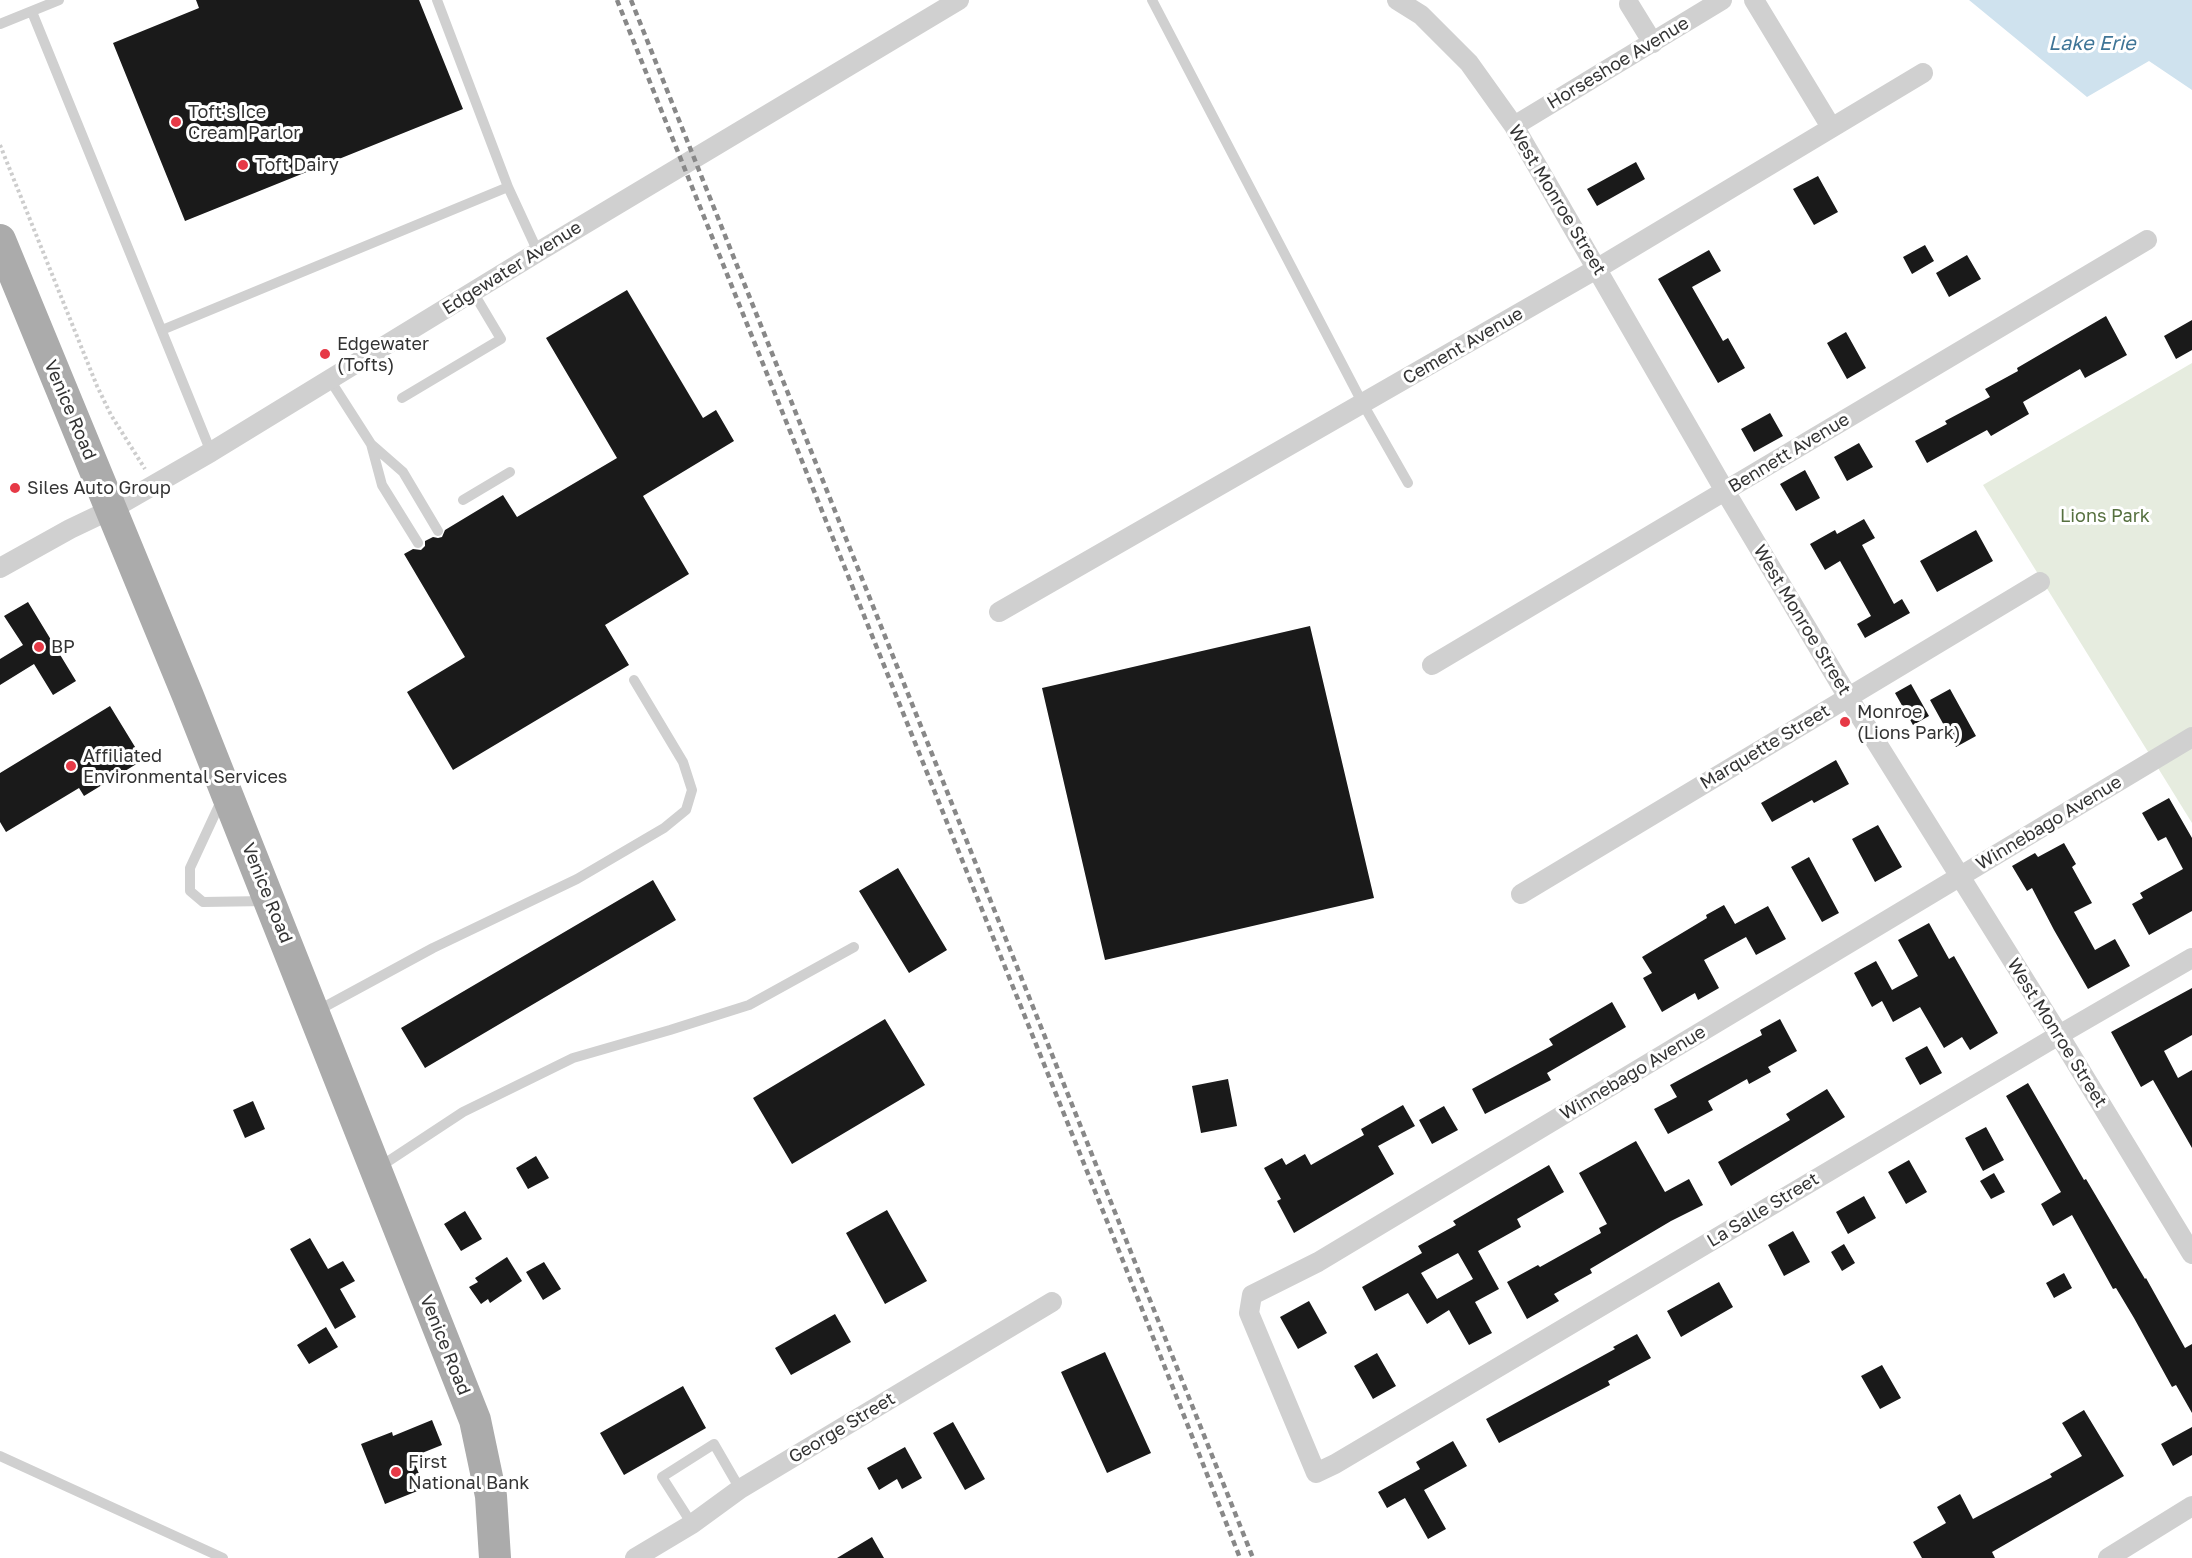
<!DOCTYPE html>
<style>
body{margin:0}
canvas{display:block;background:#fff}
</style>
<canvas width="2192" height="1558"></canvas>
<script>
const g = document.querySelector('canvas').getContext('2d');
g.lineJoin = 'round';
function paint(path, color) {
  g.fillStyle = color;
  g.fill(path, 'evenodd');
}
function shape(rows) {
  const path = new Path2D();
  for (const r of rows) {
    path.moveTo(r[0], r[1]);
    for (let i = 2; i < r.length; i += 2) path.lineTo(r[i], r[i + 1]);
  }
  return path;
}
function strokePath(path, color, width, dash) {
  g.strokeStyle = color;
  g.lineWidth = width;
  g.lineCap = dash ? 'butt' : 'round';
  g.setLineDash(dash || []);
  g.stroke(path);
}
function label(font, color, halo, rows, align = 'center') {
  g.font = font + ' "Golos Text",sans-serif';
  g.lineWidth = 6;
  g.setLineDash([]);
  g.textBaseline = 'middle';
  g.strokeStyle = halo;
  g.fillStyle = color;
  for (const [text, x, y, turn = 0] of rows) {
    g.save();
    g.translate(x, y);
    g.rotate((+turn || 0) * Math.PI / 180);
    g.textAlign = isNaN(turn) ? turn : align;
    if (halo) g.strokeText(text, 0, 0);
    g.fillText(text, 0, 0);
    g.restore();
  }
}
paint(shape([
 [2192,363,2192,823,1983,485]
]), '#e6ecdf');
paint(shape([
 [1969,0,2192,0,2192,90,2149,61,2087,97]
]), '#cfe2ee');
paint(shape([
 [196,0,419,0,463,109,185,221,113,43,199,8],
 [1636,162,1645,179,1597,206,1587,189],
 [1818,176,1838,212,1814,225,1793,189],
 [1925,245,1934,261,1912,274,1903,257],
 [1709,250,1721,271,1692,287,1723,341,1728,338,1745,368,1718,383,1658,279],
 [1967,255,1981,279,1949,297,1936,273],
 [627,290,703,418,716,410,734,441,643,496,689,574,605,625,629,665,453,770,407,692,465,657,404,554,413,549,421,550,425,546,425,541,433,537,438,538,442,537,445,530,503,495,517,517,617,458,546,338],
 [2106,316,2127,355,2085,378,2080,369,2023,402,2029,414,1991,436,1987,430,1927,463,1915,441,1947,424,1945,421,1990,397,1985,389,2018,371,2017,368],
 [2192,320,2192,350,2176,359,2164,336],
 [1846,332,1866,368,1847,379,1827,343],
 [1770,413,1783,436,1754,452,1741,429],
 [1859,443,1873,467,1847,481,1834,457],
 [1805,470,1820,498,1796,511,1780,484],
 [1864,519,1875,538,1862,545,1894,604,1902,599,1910,613,1865,638,1857,624,1871,616,1840,561,1825,570,1810,544,1835,530,1837,534],
 [1976,530,1993,561,1937,592,1920,561],
 [28,602,76,681,53,695,34,664,0,685,0,659,23,645,4,616],
 [1310,626,1374,898,1105,960,1042,688],
 [1911,684,1929,716,1913,725,1895,693],
 [1950,689,1976,736,1956,747,1930,700],
 [110,706,143,760,84,796,79,788,6,832,0,822,0,773],
 [1836,760,1849,784,1814,803,1812,800,1772,822,1761,803],
 [2169,798,2192,838,2192,911,2149,935,2132,904,2143,898,2140,893,2183,869,2166,837,2158,841,2142,813],
 [1878,825,1902,867,1875,882,1852,839],
 [2064,843,2076,864,2072,867,2092,903,2074,912,2095,950,2115,939,2130,966,2088,989,2054,930,2032,888,2027,891,2012,866,2035,853,2038,857],
 [1809,857,1839,913,1822,922,1791,867],
 [898,868,947,950,909,973,859,891],
 [653,880,676,920,425,1068,401,1028],
 [1724,905,1735,924,1768,906,1786,939,1756,955,1746,937,1704,960,1719,988,1698,1000,1695,993,1662,1012,1643,978,1652,973,1642,957,1707,918,1706,915],
 [1929,923,1949,959,1954,956,1998,1033,1970,1050,1962,1037,1944,1048,1920,1007,1893,1022,1882,1001,1872,1007,1854,973,1876,961,1892,990,1918,976,1898,940],
 [2192,988,2192,1035,2164,1051,2178,1078,2192,1070,2192,1148,2153,1080,2141,1087,2111,1032],
 [1612,1002,1626,1027,1547,1073,1551,1080,1485,1114,1472,1089,1553,1045,1549,1039],
 [885,1019,925,1085,792,1164,753,1098],
 [1780,1019,1797,1051,1768,1067,1771,1072,1749,1084,1747,1079,1708,1101,1713,1110,1668,1134,1654,1109,1677,1097,1670,1085,1762,1035,1760,1030],
 [1927,1046,1942,1073,1920,1085,1905,1058],
 [1228,1079,1237,1126,1201,1133,1192,1086],
 [2028,1083,2084,1180,2086,1179,2145,1279,2146,1278,2185,1348,2192,1344,2192,1413,2176,1385,2172,1387,2134,1318,2116,1288,2113,1289,2072,1215,2053,1226,2041,1204,2061,1192,2006,1096],
 [1827,1089,1845,1117,1731,1186,1718,1162,1790,1120,1786,1114],
 [253,1101,265,1129,245,1138,233,1110],
 [1403,1105,1415,1126,1378,1146,1394,1174,1294,1233,1277,1201,1281,1199,1264,1168,1282,1158,1286,1165,1305,1154,1311,1165,1364,1135,1361,1129],
 [1444,1106,1458,1130,1432,1144,1419,1120],
 [1986,1127,2004,1160,1983,1171,1965,1138],
 [1636,1141,1665,1192,1689,1179,1703,1205,1671,1221,1590,1269,1592,1273,1554,1294,1559,1301,1527,1319,1507,1282,1538,1265,1540,1267,1601,1233,1599,1228,1607,1224,1579,1173],
 [536,1156,549,1178,528,1189,516,1168],
 [1909,1160,1927,1192,1906,1204,1888,1172],
 [1549,1165,1564,1192,1517,1219,1521,1227,1478,1251,1499,1289,1475,1302,1492,1333,1469,1345,1449,1310,1427,1324,1408,1293,1375,1311,1362,1287,1422,1253,1418,1246,1456,1225,1453,1221],
 [1458,1253,1473,1279,1437,1299,1421,1273],
 [1994,1173,2005,1192,1991,1199,1980,1181],
 [1864,1196,1876,1218,1848,1234,1836,1212],
 [887,1210,927,1281,885,1304,846,1233],
 [465,1211,482,1239,461,1251,444,1224],
 [1793,1231,1810,1262,1784,1276,1768,1245],
 [310,1238,328,1269,343,1261,355,1281,340,1289,356,1317,335,1329,290,1249],
 [1844,1244,1855,1263,1842,1271,1831,1252],
 [507,1257,522,1281,490,1303,488,1299,481,1304,469,1287,478,1282,475,1278],
 [544,1262,561,1289,543,1300,526,1272],
 [2064,1273,2072,1288,2054,1298,2046,1283],
 [1719,1282,1733,1307,1681,1337,1667,1311],
 [1309,1301,1327,1333,1298,1349,1280,1317],
 [835,1314,851,1342,791,1375,775,1348],
 [326,1327,338,1347,309,1364,297,1345],
 [1637,1334,1651,1358,1608,1381,1610,1385,1499,1443,1486,1419,1615,1349,1613,1347],
 [1105,1352,1151,1453,1107,1473,1061,1372],
 [1377,1353,1396,1386,1373,1399,1354,1366],
 [1882,1365,1901,1398,1880,1409,1861,1376],
 [683,1386,706,1428,624,1475,600,1433],
 [2084,1410,2124,1476,1992,1552,1995,1558,1922,1558,1913,1542,1946,1523,1937,1507,1960,1494,1973,1519,2052,1477,2050,1474,2082,1456,2062,1423],
 [432,1420,442,1445,412,1457,425,1488,385,1504,361,1444,392,1432,393,1436],
 [953,1422,985,1479,965,1490,933,1433],
 [2192,1427,2192,1455,2173,1466,2161,1444],
 [1453,1441,1467,1466,1424,1490,1446,1529,1428,1539,1405,1498,1387,1508,1378,1492,1420,1469,1416,1462],
 [905,1447,922,1478,902,1489,897,1479,879,1490,867,1468],
 [872,1537,884,1558,837,1558]
]), '#1a1a1a');
strokePath(shape([
 [0,145,97,386,111,415,145,469]
]), '#cdcdcd', 4, [3, 3]);
strokePath(shape([
 [437,0,508,187,538,252],
 [1152,0,1363,404,1408,483],
 [32,12,211,452],
 [0,24,59,0],
 [162,330,508,187],
 [330,380,371,444],
 [402,398,501,339,473,292],
 [463,500,510,472],
 [418,543,382,485,371,444,403,472,438,531],
 [222,799,190,868,190,891,203,902,267,901],
 [315,1012,433,948,577,879,664,828,686,810,692,790,683,762,634,680],
 [378,1168,463,1112,573,1058,670,1030,749,1005,854,947],
 [0,1456,223,1558],
 [692,1524,662,1477,714,1444,740,1489]
]), '#d0d0d0', 10);
strokePath(shape([
 [1397,0,1421,15,1469,63,1514,126,1725,491,1848,697,2059,1035,2192,1254],
 [1754,0,1831,127],
 [1629,4,1653,43],
 [1514,126,1722,0],
 [0,568,70,529,112,509,211,452,538,252,959,0],
 [999,612,1598,268,1923,73],
 [1432,665,2147,240],
 [2192,737,1318,1262,1252,1295,1249,1313,1316,1473,1335,1464,2059,1035,2192,958],
 [1521,894,2040,582],
 [635,1558,692,1524,740,1489,1052,1302],
 [2108,1558,2192,1506]
]), '#d0d0d0', 20);
strokePath(shape([
 [0,240,188,696,475,1420,491,1496,495,1558]
]), '#ababab', 32);
strokePath(shape([
 [617,0,1125,1266,1240,1558],
 [631,0,1253,1558]
]), '#888', 4.5, [6, 4.5]);
for (const [x, y, r, color] of [
 [176,122,6,"#e63946"],
 [243,165,6,"#e63946"],
 [325,354,6,"#e63946"],
 [15,488,6,"#e63946"],
 [39,647,6,"#e63946"],
 [1845,722,6,"#e63946"],
 [71,766,6,"#e63946"],
 [396,1472,6,"#e63946"]
]) {
  const dot = new Path2D();
  dot.arc(x, y, r, 0, 2 * Math.PI);
  g.fillStyle = color;
  g.fill(dot);
  strokePath(dot, '#fff', 2);
}
label('18px', '#333', '#fff', [
 ["Horseshoe Avenue",1618,63,-31],
 ["West Monroe Street",1557,200,59],
 ["Edgewater Avenue",512,268,-32],
 ["Cement Avenue",1463,346,-30],
 ["Venice Road",70,410,67],
 ["Bennett Avenue",1789,453,-31],
 ["West Monroe Street",1802,620,59],
 ["Marquette Street",1765,747,-31],
 ["Winnebago Avenue",2049,823,-31],
 ["Venice Road",267,893,68],
 ["West Monroe Street",2057,1033,58],
 ["Winnebago Avenue",1633,1073,-31],
 ["La Salle Street",1763,1210,-31],
 ["Venice Road",445,1345,68],
 ["George Street",842,1428,-31]
]);
label('18px', '#333', '#fff', [
 ["Toft's Ice",188,112],
 ["Cream Parlor",188,133],
 ["Toft Dairy",255,165],
 ["Edgewater",337,344],
 ["(Tofts)",337,365],
 ["Siles Auto Group",27,488],
 ["BP",51,647],
 ["Monroe",1857,712],
 ["(Lions Park)",1857,733],
 ["Affiliated",83,756],
 ["Environmental Services",83,777],
 ["First",408,1462],
 ["National Bank",408,1483]
], 'left');
label('18px', '#56703f', '#fff', [
 ["Lions Park",2105,516]
]);
label('italic 20px', '#3f7597', '#fff', [
 ["Lake Erie",2092,44]
]);
</script>
